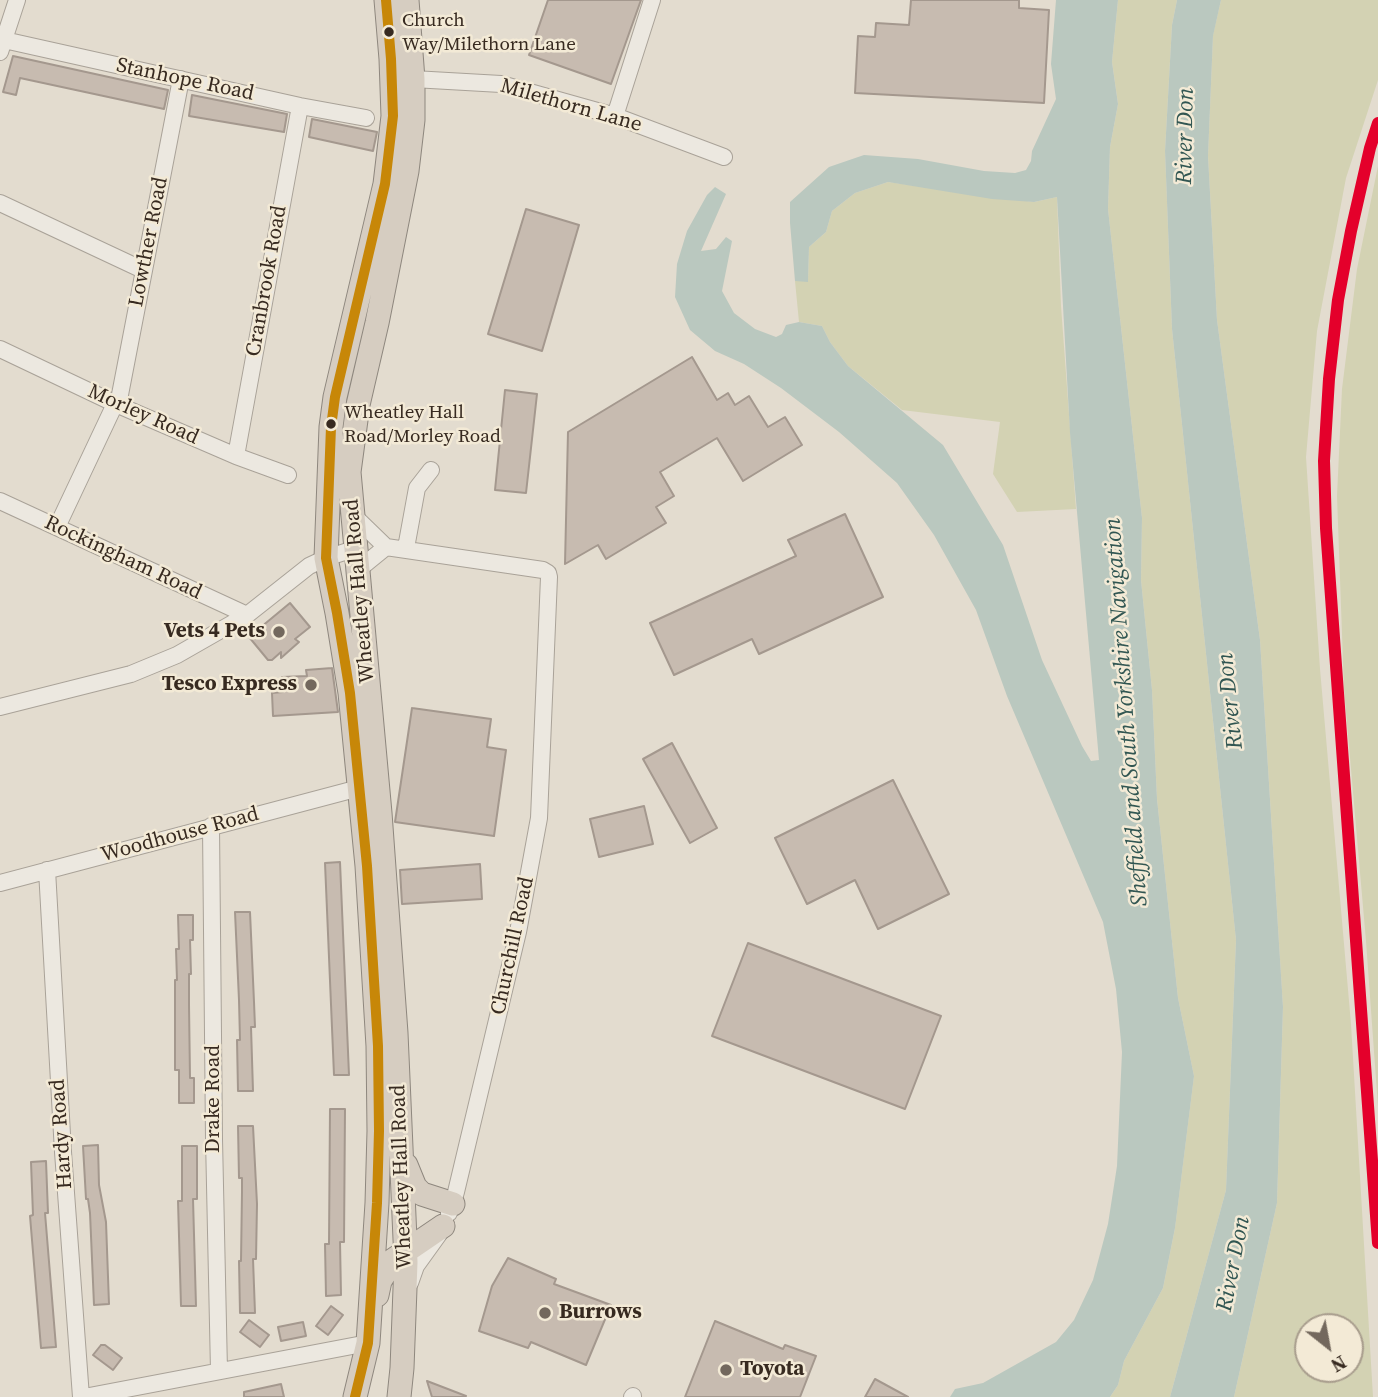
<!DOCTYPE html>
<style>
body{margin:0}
#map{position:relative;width:1378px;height:1397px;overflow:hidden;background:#e3dccf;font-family:"Source Serif 4",serif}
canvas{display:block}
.north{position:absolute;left:1294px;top:1313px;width:70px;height:70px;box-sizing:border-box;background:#f3ead6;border:2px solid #a89d8d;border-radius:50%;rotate:149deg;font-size:19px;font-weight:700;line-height:28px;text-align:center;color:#372a20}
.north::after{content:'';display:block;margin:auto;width:24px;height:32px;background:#73685d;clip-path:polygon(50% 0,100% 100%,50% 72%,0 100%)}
</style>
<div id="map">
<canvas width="1378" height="1397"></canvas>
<div class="north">N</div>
</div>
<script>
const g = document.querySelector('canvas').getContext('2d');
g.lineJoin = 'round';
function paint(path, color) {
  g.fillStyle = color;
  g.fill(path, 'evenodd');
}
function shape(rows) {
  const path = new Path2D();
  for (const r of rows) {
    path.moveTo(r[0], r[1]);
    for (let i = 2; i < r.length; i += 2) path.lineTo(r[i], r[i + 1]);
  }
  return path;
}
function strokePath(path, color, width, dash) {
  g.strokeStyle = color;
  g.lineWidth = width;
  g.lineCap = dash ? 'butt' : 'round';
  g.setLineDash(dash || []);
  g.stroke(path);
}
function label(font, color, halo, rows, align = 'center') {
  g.font = font + ' "Source Serif 4",serif';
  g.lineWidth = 5;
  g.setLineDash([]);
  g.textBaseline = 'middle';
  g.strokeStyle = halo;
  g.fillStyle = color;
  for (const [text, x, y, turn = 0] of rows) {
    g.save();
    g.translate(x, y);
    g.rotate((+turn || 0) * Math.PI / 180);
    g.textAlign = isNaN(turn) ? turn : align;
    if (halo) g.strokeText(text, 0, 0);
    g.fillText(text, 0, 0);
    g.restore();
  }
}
paint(shape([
 [1118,0,1177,0,1172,25,1165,151,1172,329,1236,940,1226,1190,1170,1397,1110,1397,1118,1385,1124,1361,1163,1288,1175,1228,1194,1076,1178,998,1157,799,1152,690,1141,580,1142,518,1108,209,1110,147,1118,104,1112,62],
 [1221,0,1378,0,1378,80,1346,178,1317,331,1306,457,1320,669,1351,1024,1373,1397,1234,1397,1277,1203,1283,1007,1260,640,1217,320,1208,156,1213,35],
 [1308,1327,1350,1327,1350,1369,1308,1369],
 [1378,166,1378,1107,1366,941,1344,689,1337,496,1342,389,1357,269],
 [888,182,1034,202,1057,197,1061,306,1076,509,1017,512,993,474,1000,422,902,410,848,366,830,342,822,326,799,322,795,281,808,281,809,247,826,232,832,211,855,193]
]), '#d3d2b3');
paint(shape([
 [1056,0,1118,0,1112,62,1118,104,1110,147,1108,209,1142,518,1141,580,1152,690,1157,799,1178,998,1194,1076,1175,1228,1163,1288,1124,1361,1118,1385,1110,1397,950,1397,955,1389,983,1383,1056,1342,1074,1320,1093,1280,1108,1224,1117,1166,1122,1052,1116,989,1103,922,1007,696,976,610,934,535,897,483,839,432,781,388,744,364,715,351,690,330,675,297,677,264,687,231,707,195,715,187,726,194,701,251,716,249,726,237,732,241,722,291,734,313,755,329,776,337,782,334,786,325,799,322,822,326,830,342,848,366,943,445,1003,545,1042,660,1082,746,1091,761,1099,760,1070,433,1057,197,1034,202,992,199,888,182,855,193,832,211,826,232,809,247,808,282,795,281,790,223,790,202,829,167,864,155,918,159,984,171,1015,173,1026,170,1031,161,1032,151,1056,99,1051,64],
 [1177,0,1221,0,1213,36,1208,156,1217,320,1260,640,1283,1007,1277,1203,1234,1397,1170,1397,1226,1190,1236,940,1172,329,1165,151,1172,25]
]), '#bac8bf');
const building = shape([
 [548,0,641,0,611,84,529,55,548,0],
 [911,0,1019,0,1019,8,1049,10,1044,103,855,93,858,36,875,37,876,23,909,25,911,0],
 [13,56,168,90,164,109,20,78,16,95,3,92,13,56],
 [192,95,287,114,284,132,189,116,192,95],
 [312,119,377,132,373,151,309,137,312,119],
 [526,209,579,225,542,351,488,334,526,209],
 [692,357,717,400,728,393,735,405,749,396,768,427,785,417,802,445,743,481,717,438,660,472,674,496,656,507,666,523,606,559,598,545,565,564,568,432,692,357],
 [505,390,537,394,526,493,495,490,505,390],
 [845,514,883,597,759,654,752,639,674,675,650,623,796,556,788,540,845,514],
 [290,603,310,627,295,639,299,642,281,658,281,652,272,660,268,660,249,637,290,603],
 [332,668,338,712,273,716,272,693,283,692,282,677,307,676,306,670,332,668],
 [412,708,491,719,487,747,506,750,494,836,395,822,412,708],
 [672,743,717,828,690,843,643,759,672,743],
 [893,780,949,894,878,929,855,880,807,904,775,838,893,780],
 [644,806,653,844,599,857,590,819,644,806],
 [340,862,349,1075,334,1075,325,863,340,862],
 [480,864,482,899,402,904,400,870,480,864],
 [235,912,250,912,254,1002,255,1027,251,1027,253,1091,238,1091,237,1040,240,1040,239,1000,235,912],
 [178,915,193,915,193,940,190,940,191,974,189,974,189,1005,190,1078,194,1078,194,1103,179,1103,179,1070,175,1070,175,980,177,980,176,949,179,949,178,915],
 [748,943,941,1016,905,1109,712,1036,748,943],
 [330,1109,345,1109,344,1242,340,1242,341,1295,326,1296,325,1244,329,1244,330,1109],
 [238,1126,253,1126,257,1204,256,1259,253,1259,255,1313,240,1313,239,1261,241,1261,242,1192,242,1178,239,1178,238,1126],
 [98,1145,99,1185,106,1222,109,1304,94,1305,90,1213,88,1199,86,1199,83,1146,98,1145],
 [182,1146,197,1146,197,1199,193,1199,196,1306,181,1306,178,1201,182,1201,182,1146],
 [46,1161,48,1213,45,1213,56,1347,41,1348,30,1216,33,1215,31,1162,46,1161],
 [508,1258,556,1279,554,1284,611,1305,586,1365,531,1342,528,1348,479,1331,492,1286,508,1258],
 [331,1306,343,1315,328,1335,316,1326,331,1306],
 [249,1320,269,1335,260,1347,240,1332,249,1320],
 [715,1321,783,1349,785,1345,816,1356,800,1397,685,1397,715,1321],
 [303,1322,306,1336,281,1341,278,1327,303,1322],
 [101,1345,105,1345,122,1358,113,1370,93,1355,101,1345],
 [875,1379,908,1397,865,1397,875,1379],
 [427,1381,466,1396,465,1397,432,1397,427,1381],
 [281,1384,284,1397,244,1397,244,1392,281,1384]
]);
paint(building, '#c7bbb0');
strokePath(building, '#a4988e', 2);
const minor = shape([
 [4,40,300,106,366,118],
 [0,52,17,0],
 [413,79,501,84,615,116,724,157],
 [615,116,652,0],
 [0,203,143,270],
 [0,349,118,405,236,456,288,475],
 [118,405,181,79],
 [236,456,300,106],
 [0,501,247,615],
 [353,515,386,547],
 [57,527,115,404],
 [406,548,417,488,431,470],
 [359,569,386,547,543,570,548,573,549,577,539,818,518,932,456,1192,449,1213],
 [0,707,131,674,177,655,247,615,309,566,326,558,357,548],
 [211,826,214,1139,219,1371],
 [47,870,63,1152,81,1397],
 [0,883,359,788],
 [410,1283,416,1266,439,1234],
 [84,1397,368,1343],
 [632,1397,633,1396]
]);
const highway = shape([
 [406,1165,415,1187,422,1194,453,1204],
 [377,1295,380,1281,393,1260,443,1226],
 [355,1397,368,1343,377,1203,379,1131,378,1046,367,866,350,693,337,613,326,558,331,427,335,397,385,184,393,116,391,59,386,0],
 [399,1397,402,1368,406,1262,396,1033,380,813,349,472,358,405,377,323,407,171,413,120,413,79,407,0]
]);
strokePath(minor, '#a9a298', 18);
strokePath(highway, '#8e877e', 25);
strokePath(minor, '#ece8e0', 16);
strokePath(highway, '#d6cdc1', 23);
strokePath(shape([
 [355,1397,368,1343,377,1203,379,1131,378,1046,367,866,350,693,337,613,326,558,331,427,335,397,385,184,393,116,391,59,386,0]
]), '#c78708', 10);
strokePath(shape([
 [1378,123,1370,148,1351,231,1338,300,1329,379,1324,461,1326,528,1378,1243]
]), '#e4002b', 12);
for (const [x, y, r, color] of [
 [389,32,6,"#372a20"],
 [331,424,6,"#372a20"],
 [279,632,7,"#73685d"],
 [311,685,7,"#73685d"],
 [545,1313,7,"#73685d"],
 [726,1370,7,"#73685d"]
]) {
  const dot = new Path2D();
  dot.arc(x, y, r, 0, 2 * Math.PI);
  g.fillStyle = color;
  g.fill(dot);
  strokePath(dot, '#f3ead6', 2.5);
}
label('19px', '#372a20', '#f3ead6', [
 ["Church",402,21],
 ["Way/Milethorn Lane",402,45],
 ["Wheatley Hall",344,413],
 ["Road/Morley Road",344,437]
], 'left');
label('21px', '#372a20', '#f3ead6', [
 ["Stanhope Road",185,80,12],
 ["Milethorn Lane",571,106,16],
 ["Lowther Road",149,242,-79],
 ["Cranbrook Road",267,281,-80],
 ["Morley Road",143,415,24],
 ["Rockingham Road",123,558,25],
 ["Wheatley Hall Road",360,591,-95],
 ["Woodhouse Road",180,835,-15],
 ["Churchill Road",513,946,-78],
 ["Drake Road",214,1099,-90],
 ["Hardy Road",62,1134,-94],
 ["Wheatley Hall Road",402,1177,-92]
]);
label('bold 21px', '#372a20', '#f3ead6', [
 ["Vets 4 Pets",265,632],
 ["Tesco Express",297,685],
 ["Burrows",559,1313,"left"],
 ["Toyota",740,1370,"left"]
], 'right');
label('italic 23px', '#315652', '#f3ead6', [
 ["River Don",1186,136,-89],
 ["River Don",1231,701,-96],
 ["Sheffield and South Yorkshire Navigation",1127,712,-94],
 ["River Don",1234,1264,-79]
]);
</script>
